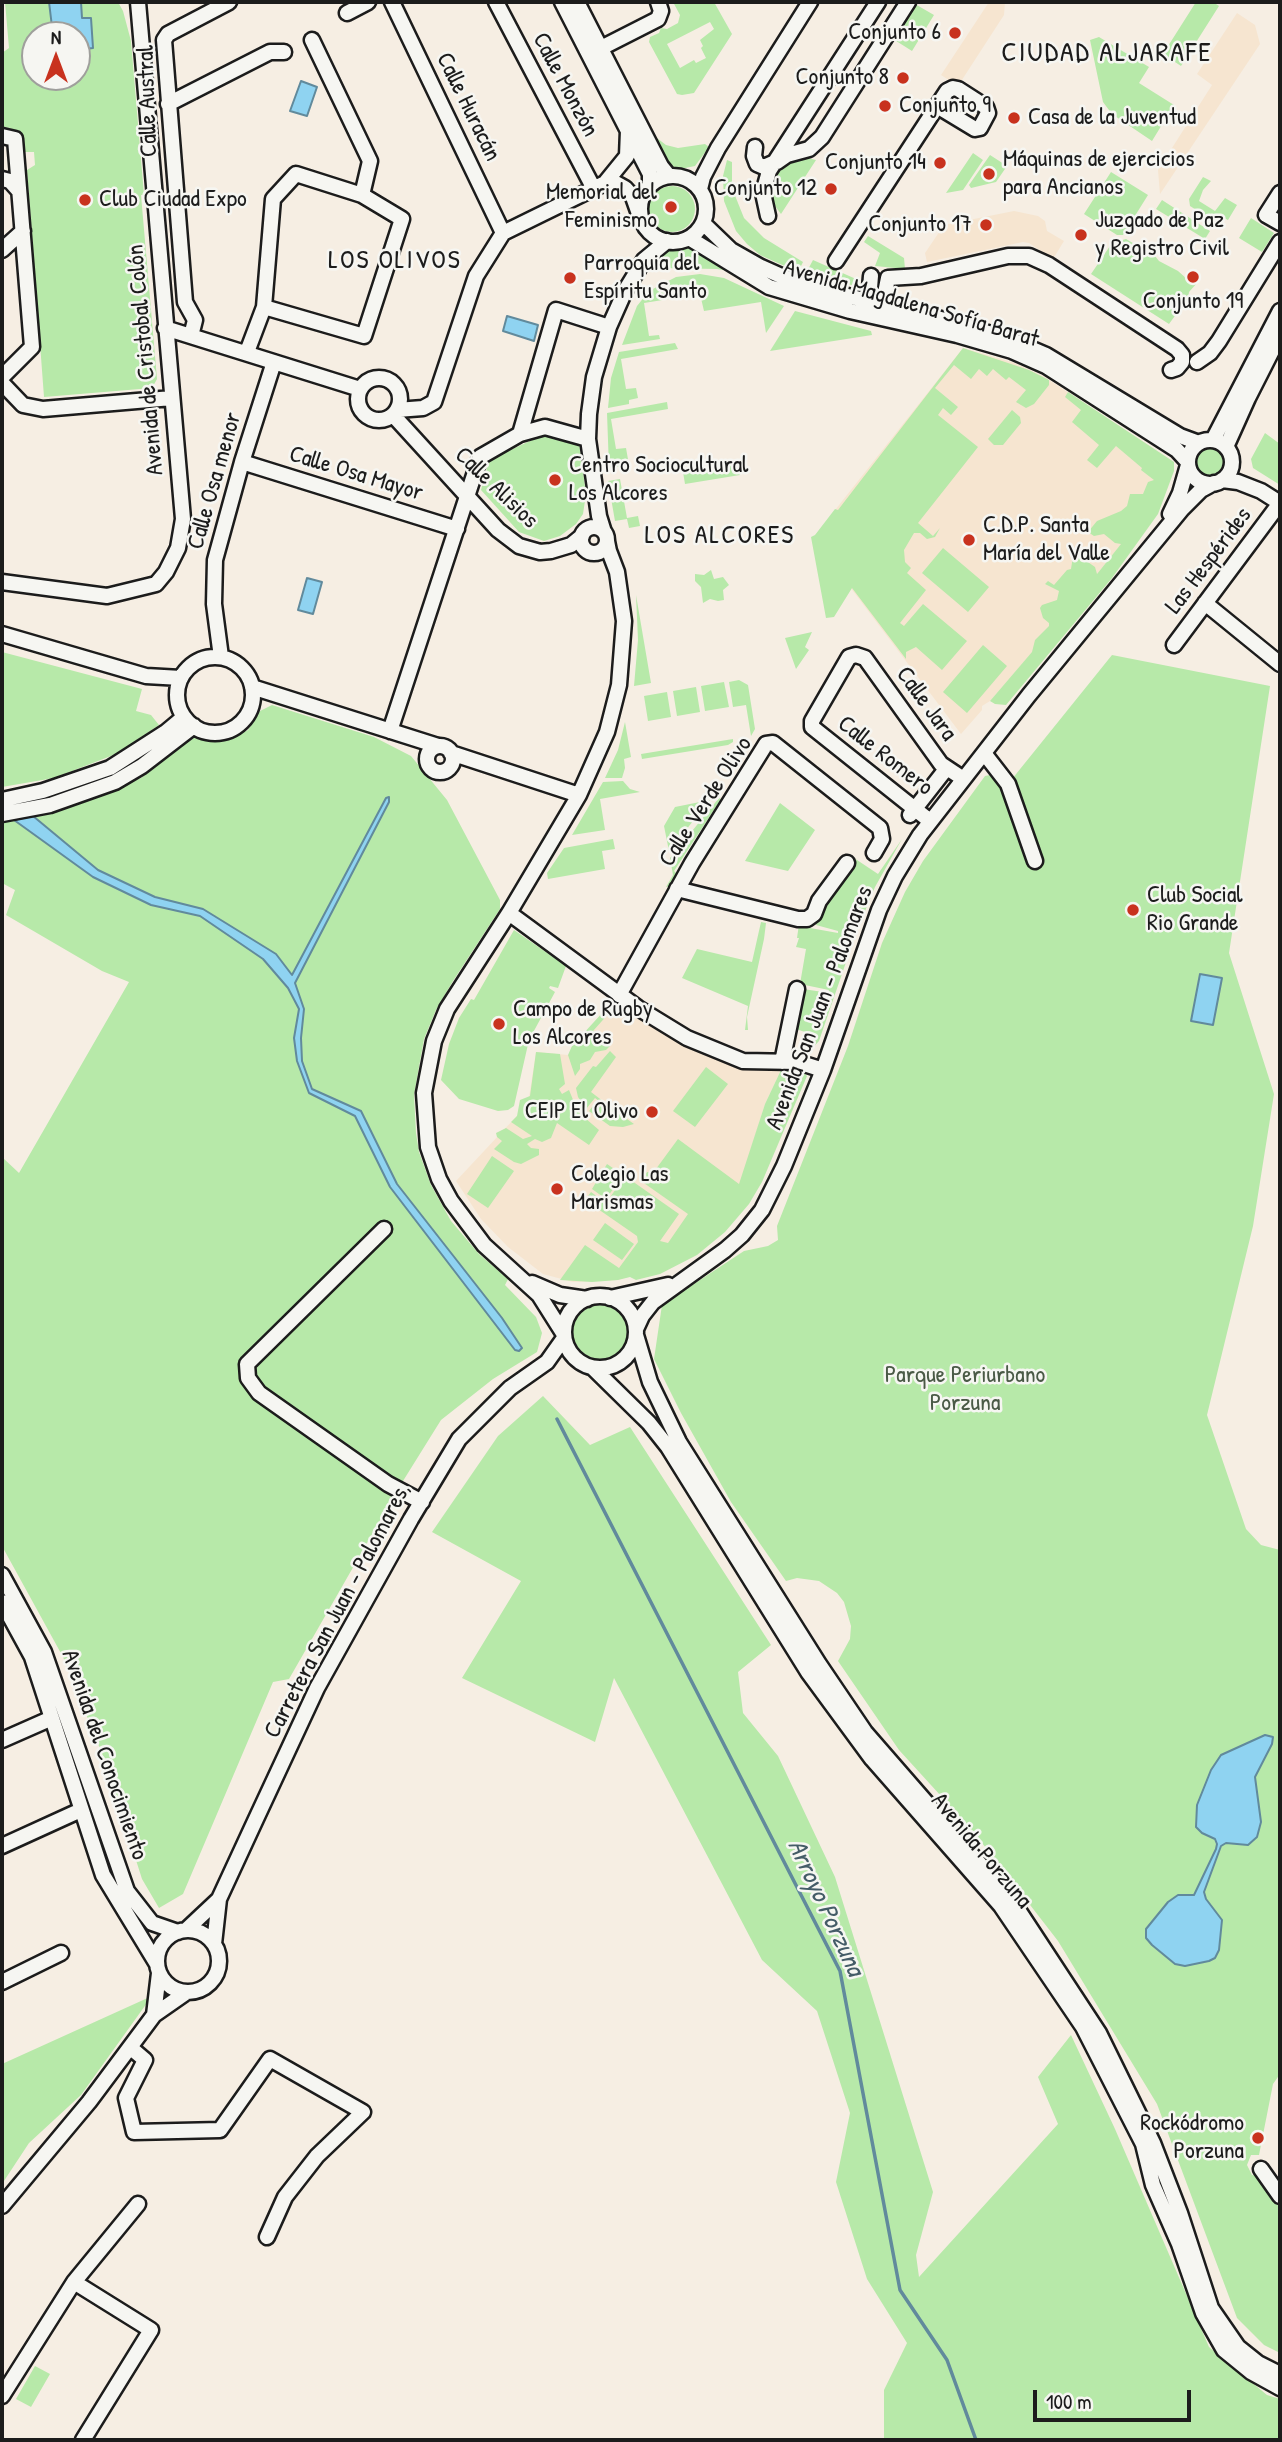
<!DOCTYPE html>
<meta charset="utf-8">
<style>
body{margin:0}
#map{position:relative;width:1282px;height:2442px;overflow:hidden;background:#f6eee3;font-family:"Patrick Hand",sans-serif}
canvas{display:block}
.frame{position:absolute;inset:0;border:4px solid #1c1c1c;pointer-events:none}
.north{position:absolute;left:21px;top:21px;width:70px;height:70px;box-sizing:border-box;background:#f6f6f2;border:2px solid #9f9f9c;border-radius:50%;rotate:0deg;font-size:19px;font-weight:700;line-height:28px;text-align:center;color:#1c1c1c}
.north::after{content:'';display:block;margin:auto;width:24px;height:32px;background:#c8321e;clip-path:polygon(50% 0,100% 100%,50% 72%,0 100%)}
.scale{position:absolute;left:1033px;top:2390px;width:158px;height:32px;box-sizing:border-box;border:4px solid #1c1c1c;border-top:0;padding-left:9px;font-size:21px;line-height:24px;white-space:nowrap;color:#1c1c1c;-webkit-text-stroke:5px #f6f6f2;paint-order:stroke}
</style>
<div id="map">
<canvas width="1282" height="2442"></canvas>
<div class="frame"></div>
<div class="north">N</div>
<div class="scale">100 m</div>
</div>
<script>
const g = document.querySelector('canvas').getContext('2d');
g.lineJoin = 'round';
function paint(path, color) {
  g.fillStyle = color;
  g.fill(path, 'evenodd');
}
function shape(rows) {
  const path = new Path2D();
  for (const r of rows) {
    if (r.length === 3) {
      path.moveTo(r[0] + r[2], r[1]);
      path.arc(r[0], r[1], r[2], 0, 2 * Math.PI);
      continue;
    }
    path.moveTo(r[0], r[1]);
    for (let i = 2; i < r.length; i += 2) path.lineTo(r[i], r[i + 1]);
  }
  return path;
}
function strokePath(path, color, width, dash) {
  g.strokeStyle = color;
  g.lineWidth = width;
  g.lineCap = dash ? 'butt' : 'round';
  g.setLineDash(dash || []);
  g.stroke(path);
}
function label(font, color, halo, rows, align = 'center') {
  g.font = font + ' "Patrick Hand",sans-serif';
  g.lineWidth = 5;
  g.setLineDash([]);
  g.textBaseline = 'middle';
  g.strokeStyle = halo;
  g.fillStyle = color;
  for (const [text, x, y, turn = 0] of rows) {
    g.save();
    g.translate(x, y);
    g.rotate((+turn || 0) * Math.PI / 180);
    g.textAlign = isNaN(turn) ? turn : align;
    if (halo) g.strokeText(text, 0, 0);
    g.fillText(text, 0, 0);
    g.restore();
  }
}
paint(shape([
 [989,2,1005,2,1004,15,958,86,941,75],
 [1237,13,1255,25,1260,44,1160,194,1158,170,1212,85,1197,74],
 [1014,211,1038,216,1045,221,1047,231,1064,241,1053,259,1029,243,1023,242,927,262,925,253,944,225],
 [963,348,1015,363,1043,376,1174,462,1124,541,1039,645,990,701,982,706,982,710,961,734,813,538],
 [614,1000,683,1043,781,1070,765,1104,741,1181,716,1233,652,1270,618,1280,573,1282,543,1274,508,1247,481,1219,456,1181,528,1104,536,1052,568,1055]
]), '#f6e5d0');
paint(shape([
 [5,2,118,2,123,11,131,41,144,195,141,195,157,379,152,388,44,397,27,170,35,165,34,152,21,152,20,135,10,128,2,127,2,53,9,48],
 [35,35,77,35,77,77,35,77],
 [673,2,714,2,732,34,694,93,682,95,677,94,649,42,650,37,659,33,661,28,667,29,678,23,680,15],
 [710,22,714,29,700,40,703,46,701,48,706,58,696,63,694,60,680,68,667,44],
 [1196,2,1213,2,1219,6,1181,66,1163,54],
 [915,4,934,15,912,51,893,39],
 [1099,37,1149,67,1139,83,1174,105,1152,141,1112,114,1103,102,1090,40],
 [653,135,666,145,678,148,705,144,709,147,695,166,680,169,671,167,664,161],
 [973,153,983,160,963,190,946,193],
 [990,155,1007,166,996,182,971,188,969,185],
 [807,158,816,160,781,214,775,206,772,193,776,171,783,164,792,160],
 [727,160,732,162,732,188,744,218,764,238,803,262,798,272,760,255,747,244,736,231,724,201,723,176],
 [1111,172,1148,195,1123,235,1117,235,1084,214],
 [1203,177,1211,181,1203,190,1199,201,1215,211,1225,198,1237,205,1228,220,1224,218,1220,225,1190,206,1189,199],
 [672,209,23],
 [1162,200,1210,231,1205,239,1156,209],
 [1251,218,1274,233,1262,252,1239,238],
 [868,236,904,258,905,269,875,266,880,253,864,242],
 [1126,239,1155,256,1159,261,1178,271,1187,279,1197,283,1189,292,1188,298,1169,324,1091,274,1112,243],
 [692,248,730,271,717,269,662,268,650,261,662,251],
 [813,260,856,279,861,287,805,275],
 [700,274,724,278,784,306,766,333,761,302,704,311,700,294,644,303,649,336,659,335,660,339,622,345,637,306,649,291,676,277],
 [795,311,871,331,872,335,770,351],
 [675,343,678,349,621,359,626,389,636,388,638,398,629,400,629,404,608,408,611,378,619,352],
 [963,348,1029,370,1049,380,1049,385,1034,404,1026,408,1016,402,1026,390,1009,377,1006,380,993,369,987,376,979,369,971,379,954,365,935,388,958,407,951,415,943,408,938,415,978,447,918,523,933,536,940,528,935,537,927,539,920,533,914,533,904,550,905,562,911,568,907,573,926,590,900,623,904,626,923,604,967,641,942,670,916,647,906,652,906,659,852,588,834,617,826,618,811,537,815,535,835,509,838,510],
 [1068,392,1174,462,1174,471,1158,514,1112,578,1006,705,995,704,990,701,1032,652,1035,640,1049,626,1049,623,1043,618,1040,608,1042,605,1057,600,1059,591,1045,584,1048,581,1054,585,1067,570,1071,569,1073,556,1083,552,1085,560,1095,567,1097,574,1121,544,1115,543,1104,534,1094,536,1088,532,1097,521,1121,511,1127,506,1130,494,1143,494,1148,482,1154,480,1141,470,1142,468,1116,446,1097,468,1087,460,1099,445,1072,422,1081,410,1065,397],
 [667,402,668,409,611,419,616,449,626,448,629,465,609,468,607,413],
 [1012,410,1020,417,1021,423,1003,445,994,445,988,439],
 [547,433,579,442,586,494,583,514,576,524,560,536,544,541,519,532,481,490,489,460],
 [1265,433,1280,444,1280,485,1253,468,1251,459],
 [1209,461,14],
 [738,462,740,475,685,484,683,472],
 [620,479,627,518,638,516,640,526,629,528,627,519,615,521,608,481],
 [943,548,989,587,968,612,922,573],
 [711,570,714,579,723,577,729,585,723,590,724,600,718,601,710,599,703,603,701,587,695,581,695,574,704,575],
 [636,595,651,683,634,686,638,640],
 [812,632,805,647,809,650,796,669,785,638],
 [983,645,1007,666,967,713,943,692],
 [2,652,142,689,136,711,151,715,159,725,116,754,54,778,2,787],
 [1112,655,1270,686,1229,953,1274,1094,1253,1226,1207,1415,1246,1529,1261,1545,1280,1550,1280,2074,1273,2084,1259,2155,1251,2155,1247,2165,1252,2175,1264,2177,1280,2205,1280,2353,1264,2345,1237,2318,1157,2104,1058,1941,972,1830,899,1750,838,1661,850,1639,851,1626,844,1602,837,1593,819,1581,797,1578,786,1581,731,1502,681,1413,654,1359,662,1305,744,1251,768,1246,778,1240,777,1226,848,1046,882,943,905,892,923,861,985,776,990,775,994,777,1004,789],
 [739,680,748,685,755,729,751,736,746,705,733,707,729,682],
 [724,682,729,707,705,711,701,686],
 [696,687,700,712,677,716,673,691],
 [667,692,671,717,648,721,644,696],
 [272,705,374,737,411,756,447,800,500,900,500,909,453,981,436,1010,424,1039,414,1095,416,1133,419,1152,431,1185,451,1221,479,1254,508,1279,505,1285,536,1317,542,1333,537,1352,493,1379,441,1420,398,1489,289,1679,273,1682,183,1894,159,1908,142,1879,103,1756,63,1657,2,1546,2,1157,19,1173,129,982,102,971,6,915,15,890,2,883,2,821,54,811,141,778,194,737,229,740,248,730,258,712],
 [625,722,631,757,624,759,625,768,622,778,605,778,618,750],
 [733,739,733,742,728,745,642,759,641,754],
 [623,781,630,789,640,792,600,799,605,830,572,835,603,782],
 [719,798,721,799,674,871,678,875,672,885,666,887,673,875,670,858],
 [710,800,669,851,664,826,675,807],
 [780,803,815,830,788,871,745,861],
 [613,839,615,849,602,851,605,869,548,879,547,873,564,848],
 [902,839,875,887,856,933,819,1041,806,1055,793,1055,803,1048,805,1032,796,1029,803,989,823,992,818,1023,829,990,800,984,806,949,796,947,799,938,797,938,799,924,769,919,769,914,810,924,810,928,838,933,838,931,816,925,820,907,854,858,878,874],
 [761,922,766,923,764,939,747,1017,748,1030,745,1030,748,1006,682,978,697,949,752,962],
 [514,930,566,966,558,988,550,986,549,988,555,992,529,1040,514,1106,508,1110,498,1111,459,1099,441,1080,449,1044,459,1018,471,999,474,1000],
 [614,1000,618,1003,593,1031,610,1037,610,1046,606,1050,595,1052,590,1060,580,1064,580,1069,575,1076,568,1055,572,1046],
 [610,1051,616,1057,591,1092,608,1105,606,1106,595,1098,586,1109,578,1097,576,1088,593,1066,596,1067],
 [536,1052,560,1054,565,1084,559,1089,562,1094,569,1090,578,1112,599,1130,589,1145,557,1123,551,1138,542,1142,535,1139,527,1144,531,1148,539,1149,539,1155,521,1164,514,1162,494,1149,502,1141,497,1137,496,1133,506,1128,523,1139,532,1136,511,1122,517,1116,520,1100,530,1096],
 [706,1067,728,1084,695,1127,673,1111],
 [781,1070,802,1071,807,1076,762,1182,749,1204,725,1232,697,1255,660,1274,636,1280,630,1277,618,1280,592,1282,560,1280,585,1245,619,1268,638,1242,637,1236,585,1200,591,1192,606,1203,625,1176,679,1214,660,1241,668,1243,688,1214,641,1181,647,1172,653,1173,678,1139,739,1184,765,1104],
 [596,1102,607,1110,610,1107,634,1124,623,1127,610,1126,589,1111],
 [492,1156,514,1171,488,1208,467,1194],
 [607,1164,623,1175,606,1199,592,1189],
 [605,1223,634,1244,622,1260,593,1240],
 [600,1332,27],
 [543,1396,590,1445,630,1427,771,1645,738,1672,743,1713,778,1756,835,1877,933,2192,916,2255,919,2277,1058,2124,1038,2077,1071,2035,1115,2129,1209,2347,1267,2395,1280,2399,1280,2440,884,2440,884,2390,907,2343,867,2279,836,2182,850,2113,817,2011,762,1960,614,1678,595,1742,462,1678,521,1581,432,1532,498,1436],
 [152,1996,81,2095,29,2143,2,2184,2,2064],
 [35,2366,50,2374,31,2407,16,2399]
]), '#b7e9a9');
const water = shape([
 [49,2,81,2,82,18,91,18,93,48,77,50,77,35,53,35,49,2],
 [301,81,317,87,307,116,290,111,301,81],
 [507,316,538,325,534,341,503,331,507,316],
 [307,578,322,582,313,614,298,610,307,578],
 [389,797,389,802,295,983,304,1009,301,1038,302,1061,312,1089,361,1111,397,1184,502,1318,522,1348,519,1351,515,1350,390,1187,355,1116,309,1093,297,1061,294,1038,299,1009,288,988,263,959,200,916,151,905,93,877,14,820,33,816,98,870,155,897,203,909,276,954,292,975,386,798,389,797],
 [1200,974,1222,978,1213,1025,1191,1021,1200,974],
 [1265,1735,1273,1737,1272,1744,1255,1777,1261,1822,1257,1837,1248,1845,1226,1843,1221,1846,1204,1892,1206,1899,1222,1920,1219,1950,1215,1958,1209,1961,1185,1966,1175,1964,1152,1945,1146,1938,1146,1929,1168,1902,1178,1895,1194,1895,1216,1849,1217,1844,1215,1839,1202,1833,1196,1827,1197,1805,1211,1770,1221,1755,1265,1735]
]);
paint(water, '#8fd3f1');
strokePath(water, '#618a9c', 2);
strokePath(shape([
 [557,1419,840,1971,900,2290,947,2360,976,2440]
]), '#618a9c', 3.5);
const minor = shape([
 [392,2,503,233],
 [496,2,594,189],
 [562,2,650,174,650,184],
 [577,2,661,166,669,176],
 [347,13,368,2],
 [312,40,370,161,362,195],
 [601,48,658,19,661,11,658,2],
 [168,104,270,52,284,52],
 [2,136,15,139,32,347,2,377],
 [755,147,754,156,757,164,764,167,773,163],
 [777,162,787,155,809,149,822,137,908,2],
 [673,209,33],
 [2,179,10,181,19,191],
 [605,183,616,183,625,188,633,197,639,214],
 [700,189,703,177,718,148,810,2],
 [1280,193,1266,215,1280,223],
 [768,216,763,193,769,171,878,2],
 [703,223,731,250,761,267,799,284,949,321,1011,340,1046,355,1180,436,1199,443],
 [689,238,769,287,850,311,957,335,1012,351,1046,366,1177,450,1188,462],
 [2,250,23,231],
 [836,261,947,91,953,88,958,89,986,107,988,113,980,128,975,129,937,106],
 [869,300,871,276],
 [883,303,888,278,921,276,1008,256,1029,256,1049,265,1177,349,1182,355,1182,362,1177,368,1171,370],
 [165,328,360,389],
 [191,336,195,320,185,302,164,40,168,34,229,2],
 [247,352,264,307,273,199,296,174,362,195,402,219,364,336,264,307],
 [1197,362,1210,353,1219,341,1280,242],
 [379,399,21],
 [2,383,23,405,43,409,172,398],
 [397,410,423,408,434,402,476,276,503,233,605,183,627,156,628,130],
 [393,415,498,530,519,546,540,552,551,551,571,545,582,536],
 [520,434,556,310,609,327],
 [1213,440,1280,311],
 [1210,462,22],
 [1226,447,1248,398,1280,335],
 [242,462,457,529],
 [1170,514,1180,493,1188,465],
 [594,540,13],
 [604,532,599,516,588,439,589,414,594,377,609,327,625,291,644,260,667,241],
 [2,582,107,596,156,584,166,572,178,548,183,519,138,2],
 [1205,603,1280,664],
 [2,634,146,676,181,678],
 [1174,645,1280,503,1261,491,1238,482,1222,480],
 [221,657,214,604,215,560,242,462,274,362],
 [215,695,38],
 [252,687,438,746],
 [390,731,480,457,520,434,545,427,588,439],
 [440,759,13],
 [451,753,579,795],
 [984,753,1008,784,1035,861],
 [2,800,43,791,110,768,166,732,184,717],
 [2,814,50,805,115,782,142,766,194,726],
 [910,815,946,769],
 [930,821,812,727,812,721,849,657,856,655,865,658,941,764,962,778],
 [677,889,798,919,807,919,814,914,819,901,847,863],
 [509,913,638,1008,687,1038,743,1061,798,1062,823,1070],
 [619,995,692,863,766,744,773,743,880,828,882,839,874,853],
 [782,1062,797,989],
 [384,1229,247,1364,248,1378,259,1393,388,1484,422,1502],
 [532,1283,560,1295,587,1299],
 [600,1332,36],
 [610,1298,668,1285],
 [636,1329,642,1316,653,1302,725,1250,742,1235,762,1210,784,1166,823,1070,879,910,895,876,920,835,1029,695,1182,509,1201,490,1214,483],
 [563,1333,539,1295,484,1245,451,1201,439,1179,428,1147,424,1093,434,1041,447,1009,509,913,579,795,607,732,619,685,624,621,617,572,609,551,607,541],
 [636,1335,650,1382,679,1442,819,1664,865,1732,1013,1902,1099,2033,1153,2143,1180,2213,1211,2308,1238,2347,1258,2363,1280,2374],
 [593,1368,649,1423,668,1447,808,1672,872,1759,1001,1906,1083,2027,1143,2144,1153,2185,1179,2244,1203,2313,1224,2350,1251,2372,1280,2388],
 [2,1575,44,1652,127,1891,152,1923,178,1932],
 [2,1602,32,1657,103,1875,157,1964],
 [2,1740,52,1718],
 [2,1846,81,1810],
 [186,1930,218,1900],
 [188,1961,31],
 [214,1944,219,1899,256,1819,317,1688,411,1519,459,1439,510,1388,547,1362,564,1338],
 [2,1982,61,1953],
 [154,2015,159,1973],
 [131,2048,145,2060,126,2098,134,2132,220,2130,270,2059,363,2112,317,2156,285,2197,267,2237],
 [1261,2169,1280,2196],
 [2,2206,89,2102,154,2015,187,1992],
 [74,2282,151,2330,83,2440],
 [2,2396,74,2282,138,2204]
]);
strokePath(minor, '#1c1c1c', 19);
strokePath(minor, '#f6f6f2', 14);
for (const [x, y, r, color] of [
 [955,33,7,"#c8321e"],
 [903,78,7,"#c8321e"],
 [885,106,7,"#c8321e"],
 [1014,118,7,"#c8321e"],
 [940,163,7,"#c8321e"],
 [989,174,7,"#c8321e"],
 [831,189,7,"#c8321e"],
 [85,200,7,"#c8321e"],
 [671,207,7,"#c8321e"],
 [986,225,7,"#c8321e"],
 [1081,235,7,"#c8321e"],
 [1193,277,7,"#c8321e"],
 [570,278,7,"#c8321e"],
 [555,480,7,"#c8321e"],
 [969,540,7,"#c8321e"],
 [1133,910,7,"#c8321e"],
 [499,1024,7,"#c8321e"],
 [652,1112,7,"#c8321e"],
 [557,1189,7,"#c8321e"],
 [1258,2138,7,"#c8321e"]
]) {
  const dot = new Path2D();
  dot.arc(x, y, r, 0, 2 * Math.PI);
  g.fillStyle = color;
  g.fill(dot);
  strokePath(dot, '#f6f6f2', 2.5);
}
label('24px', '#1c1c1c', '#f6f6f2', [
 ["Conjunto 6",941,33,"right"],
 ["Conjunto 8",889,78,"right"],
 ["Conjunto 9",899,106],
 ["Casa de la Juventud",1028,118],
 ["Máquinas de ejercicios",1003,160],
 ["para Ancianos",1003,188],
 ["Conjunto 14",926,163,"right"],
 ["Conjunto 12",817,189,"right"],
 ["Memorial del",657,193,"right"],
 ["Feminismo",657,221,"right"],
 ["Club Ciudad Expo",99,200],
 ["Juzgado de Paz",1095,221],
 ["y Registro Civil",1095,249],
 ["Conjunto 17",972,225,"right"],
 ["Parroquia del",584,264],
 ["Espíritu Santo",584,292],
 ["Conjunto 19",1193,302,"center"],
 ["Centro Sociocultural",569,466],
 ["Los Alcores",569,494],
 ["C.D.P. Santa",983,526],
 ["María del Valle",983,554],
 ["Club Social",1147,896],
 ["Rio Grande",1147,924],
 ["Campo de Rugby",513,1010],
 ["Los Alcores",513,1038],
 ["CEIP El Olivo",638,1112,"right"],
 ["Colegio Las",571,1175],
 ["Marismas",571,1203],
 ["Rockódromo",1244,2124,"right"],
 ["Porzuna",1244,2152,"right"]
], 'left');
label('24px', '#1c1c1c', '#f6f6f2', [
 ["Calle Monzón",565,85,62],
 ["Calle Austral",148,101,-92],
 ["Calle Huracán",468,107,64],
 ["Avenida Magdalena Sofía Barat",911,304,16],
 ["Avenida de Cristobal Colón",146,360,-95],
 ["Calle Osa Mayor",356,474,17],
 ["Calle Osa menor",215,481,-74],
 ["Calle Alisios",496,488,44],
 ["Las Hespérides",1209,561,-53],
 ["Calle Jara",926,704,54],
 ["Calle Romero",885,756,38],
 ["Calle Verde Olivo",706,802,-57],
 ["Avenida San Juan - Palomares",820,1008,-69],
 ["Carretera San Juan - Palomares,",338,1611,-62],
 ["Avenida del Conocimiento",104,1755,71],
 ["Avenida Porzuna",981,1851,50]
]);
label('24px', '#4a5a46', '#f6f6f2', [
 ["Parque Periurbano",965,1376],
 ["Porzuna",965,1404]
]);
g.letterSpacing = '2px';
label('26px', '#1c1c1c', '#f6f6f2', [
 ["LOS OLIVOS",395,261],
 ["LOS ALCORES",720,536]
]);
g.letterSpacing = '0px';
label('italic 26px', '#445c67', '#f6f6f2', [
 ["Arroyo Porzuna",825,1908,65]
]);
g.letterSpacing = '2px';
label('28px', '#1c1c1c', '#f6f6f2', [
 ["CIUDAD ALJARAFE",1107,54]
]);
g.letterSpacing = '0px';
</script>
